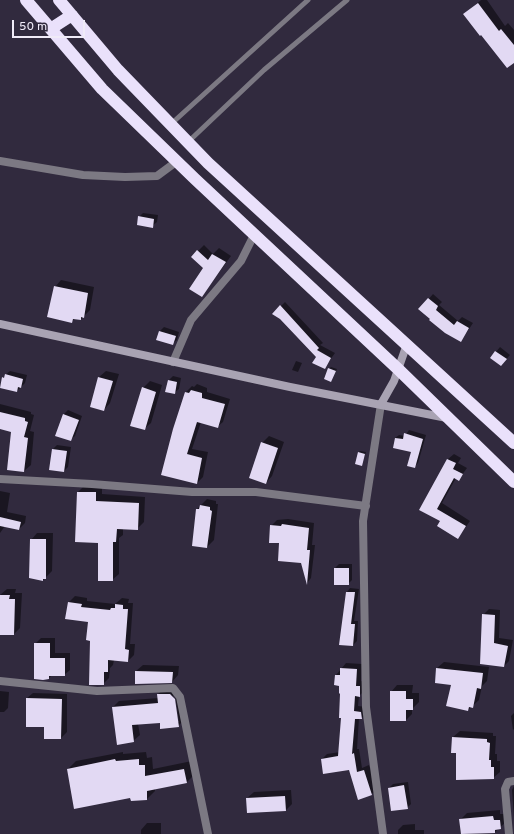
<!DOCTYPE html>
<style>
body{margin:0}
#map{position:relative;width:514px;height:834px;overflow:hidden;background:#312a3e;font-family:Overpass,sans-serif}
canvas{display:block}
.scale{position:absolute;left:12px;top:20px;width:73px;height:18px;box-sizing:border-box;border:2px solid #f0ebf8;border-top:0;padding-left:5px;font-size:12px;line-height:14px;white-space:nowrap;color:#f0ebf8;-webkit-text-stroke:3px #312a3e;paint-order:stroke}
</style>
<div id="map">
<canvas width="514" height="834"></canvas>
<div class="scale">50 m</div>
</div>
<script>
const g = document.querySelector('canvas').getContext('2d');
g.lineJoin = 'round';
function paint(path, color) {
  g.fillStyle = color;
  g.fill(path, 'evenodd');
}
function shape(rows) {
  const path = new Path2D();
  for (const r of rows) {
    path.moveTo(r[0], r[1]);
    for (let i = 2; i < r.length; i += 2) path.lineTo(r[i], r[i + 1]);
  }
  return path;
}
function strokePath(path, color, width, dash) {
  g.strokeStyle = color;
  g.lineWidth = width;
  g.lineCap = dash ? 'butt' : 'round';
  g.setLineDash(dash || []);
  g.stroke(path);
}
paint(shape([
 [481,0,487,0,505,26,508,23,514,30,514,61,465,14],
 [143,213,158,215,157,222,152,226,139,217],
 [204,245,213,254,219,248,231,256,202,296,204,268,198,251],
 [61,280,94,287,90,310,81,319,75,319,72,321,55,287],
 [433,294,442,302,439,305,458,321,462,317,473,323,461,341,420,309],
 [285,302,323,343,320,345,335,353,324,368,317,357,281,319,274,313],
 [164,327,179,332,177,340,172,344,160,331],
 [500,347,510,355,501,365,491,358],
 [296,361,302,363,298,372,292,370],
 [331,367,337,369,331,381,329,369],
 [10,371,27,375,25,383,17,391,5,375],
 [106,371,119,374,110,403,104,410,91,406,99,377],
 [173,376,181,378,179,389,174,393,169,380],
 [150,381,162,385,151,423,144,429,143,388],
 [197,384,207,388,207,392,230,399,223,422,217,427,201,422,192,449,208,452,203,477,197,483,174,429,186,392,192,386,194,387],
 [0,404,31,412,31,414,34,415,30,431,34,432,31,465,24,471,12,431,0,428],
 [68,410,82,416,75,436,70,440,64,414],
 [409,430,426,435,418,463,414,467,412,451,395,438,399,435,405,436],
 [269,436,284,442,272,476,266,483,262,443],
 [57,445,71,447,68,467,64,471,53,449],
 [360,451,366,452,361,465,358,453],
 [454,454,461,458,458,463,467,468,459,479,456,478,442,503,470,521,458,538,441,521,420,509,448,459],
 [84,486,102,486,102,494,145,497,144,522,137,529,123,528,123,535,119,538,119,574,112,580,99,542,78,492],
 [0,491,10,493,7,512,26,516,25,523,19,529,5,526,0,533],
 [207,499,216,501,216,504,218,504,214,540,207,547,197,509],
 [288,519,314,523,312,545,315,545,311,578,307,583,301,562,280,542,271,526,277,520],
 [37,533,53,533,52,571,43,580,31,540],
 [339,564,352,564,352,580,348,584,335,568],
 [350,588,359,589,354,621,358,621,357,641,353,645,347,592],
 [7,589,16,589,15,593,22,593,20,628,14,634,0,634,0,595],
 [75,596,87,598,87,601,115,604,122,598,129,599,128,603,133,603,130,644,135,644,134,655,128,661,114,660,113,665,110,668,109,678,103,684,91,640,90,621,69,602],
 [489,609,500,610,499,638,513,640,509,661,504,666,481,663,483,615],
 [41,638,55,638,55,653,70,653,70,670,64,675,52,675,49,678,35,644],
 [444,662,489,667,487,681,482,686,479,700,468,710,452,684,436,682,437,668],
 [346,663,362,664,361,681,365,682,365,690,359,696,358,706,366,707,367,713,362,718,359,718,357,749,359,749,362,768,369,765,377,789,372,794,350,768,322,759,327,754,340,752,342,717,340,685,336,675],
 [143,665,179,666,178,675,172,682,136,671],
 [397,685,413,685,412,693,419,693,419,702,412,709,412,714,406,720,391,692],
 [164,688,177,688,184,720,178,726,161,722,138,724,140,735,133,741,113,707,119,701,159,698,158,694],
 [175,694,179,722,177,722,173,695],
 [0,691,9,692,8,708,4,712,0,712],
 [33,693,67,694,67,732,61,738,45,738,45,726,27,698],
 [514,713,514,729,513,730,511,716],
 [460,731,493,733,493,736,496,736,495,754,497,754,497,761,500,761,500,772,493,778,453,737],
 [123,752,123,754,146,752,147,758,152,757,153,769,192,761,195,774,187,782,155,788,155,791,147,799,131,797,68,769,76,761],
 [408,782,411,804,407,808,389,788,393,784],
 [514,786,514,817,512,790],
 [291,790,292,804,286,810,247,798,254,792],
 [500,810,500,814,508,814,507,821,495,832,462,834,460,820,467,813],
 [147,823,161,823,161,834,141,834,141,830],
 [415,824,415,830,424,830,424,834,398,834,398,830,403,825]
]), '#0007');
paint(shape([
 [478,3,499,31,501,29,514,45,514,63,507,68,481,35,480,36,463,14],
 [138,216,154,219,153,228,137,225],
 [197,250,208,260,212,254,226,262,202,297,189,289,203,268,191,257],
 [54,286,88,293,84,318,81,317,81,320,73,319,72,323,47,317],
 [428,298,438,306,436,310,454,325,457,321,469,328,461,342,445,333,429,320,430,319,418,309],
 [280,305,319,348,317,350,331,358,325,369,312,363,316,357,280,319,272,314],
 [159,331,176,336,173,345,156,340],
 [495,351,507,359,501,366,490,358],
 [328,368,336,371,331,382,324,379],
 [5,374,23,379,21,388,18,387,17,392,0,388,2,377,4,378],
 [98,377,113,381,104,411,90,407],
 [168,380,177,382,175,394,165,392],
 [142,387,156,392,145,430,130,426],
 [191,390,202,393,202,398,225,404,218,428,197,422,187,454,202,458,197,484,161,475,173,429,185,392,189,393],
 [0,412,25,418,25,421,28,422,24,437,28,438,24,472,7,470,11,432,0,429],
 [63,414,79,420,71,441,55,436],
 [404,433,423,439,415,468,407,466,411,452,393,448,395,438,403,439],
 [261,442,278,448,266,484,249,478],
 [52,449,67,451,64,472,49,470],
 [358,452,365,454,362,466,355,464],
 [447,459,456,463,453,469,463,474,459,481,454,478,437,509,466,526,458,539,437,526,440,521,419,510],
 [77,492,96,492,96,501,139,503,138,530,117,529,116,542,113,542,113,581,98,581,98,543,75,542],
 [200,505,210,507,210,510,212,511,207,548,192,546,196,509,199,509],
 [0,517,21,522,19,530,0,526],
 [282,524,309,528,307,550,310,550,307,585,301,563,278,561,279,543,269,543,270,525,281,526],
 [30,539,46,539,46,579,43,579,43,581,29,578],
 [334,568,349,568,349,585,334,585],
 [346,592,355,592,351,624,355,624,353,646,339,645],
 [0,595,10,595,9,599,15,599,14,635,0,635],
 [68,602,82,604,81,607,110,610,111,608,115,608,115,604,123,605,123,609,128,609,125,649,129,650,128,662,108,660,108,672,104,672,104,685,89,685,90,641,86,640,88,622,65,619],
 [482,614,495,615,494,643,508,646,504,667,480,664],
 [34,643,50,643,50,658,65,658,65,676,49,676,49,679,43,680,34,679],
 [340,668,357,669,356,686,360,686,360,697,355,696,354,711,361,712,362,719,355,719,352,754,354,753,357,772,364,770,372,795,358,800,349,770,323,774,321,759,338,756,341,718,339,718,340,694,339,693,339,686,334,685,335,675,340,675],
 [436,668,483,673,481,689,477,688,473,708,469,707,468,711,446,706,451,685,435,683],
 [135,671,173,672,172,683,135,684],
 [390,691,406,691,406,699,413,699,413,710,406,710,406,721,390,721],
 [157,694,170,694,175,699,179,727,160,729,160,723,132,725,134,742,117,745,112,707,158,703],
 [26,698,62,699,61,739,44,739,44,727,26,727],
 [452,737,487,739,487,742,490,743,489,760,491,760,491,767,494,767,494,779,456,780,456,753,451,753],
 [115,759,116,761,139,759,139,765,145,765,145,776,184,769,187,783,147,791,147,800,131,801,130,798,74,809,67,769],
 [404,785,408,809,391,811,388,788],
 [285,796,286,811,247,813,246,798],
 [493,816,494,820,500,820,501,829,495,830,495,833,461,834,459,819]
]), '#e2d9f3');
strokePath(shape([
 [171,124,308,0],
 [188,142,264,70,347,0]
]), '#7c7983', 5);
strokePath(shape([
 [0,161,83,175,125,177,157,176,176,162],
 [173,362,191,320,241,261,254,235],
 [381,404,363,521,366,707,383,834],
 [0,479,92,484,192,492,256,492,366,506],
 [0,681,97,691,173,688,180,697,208,834],
 [509,834,505,789,508,782,514,781]
]), '#7c7983', 8);
strokePath(shape([
 [0,324,290,387,447,418],
 [381,404,394,381,407,344]
]), '#a9a3b3', 8);
strokePath(shape([
 [26,0,102,89,195,179,398,369,514,482],
 [59,0,118,70,208,163,514,443],
 [52,28,72,15]
]), '#eae1fb', 12);
</script>
